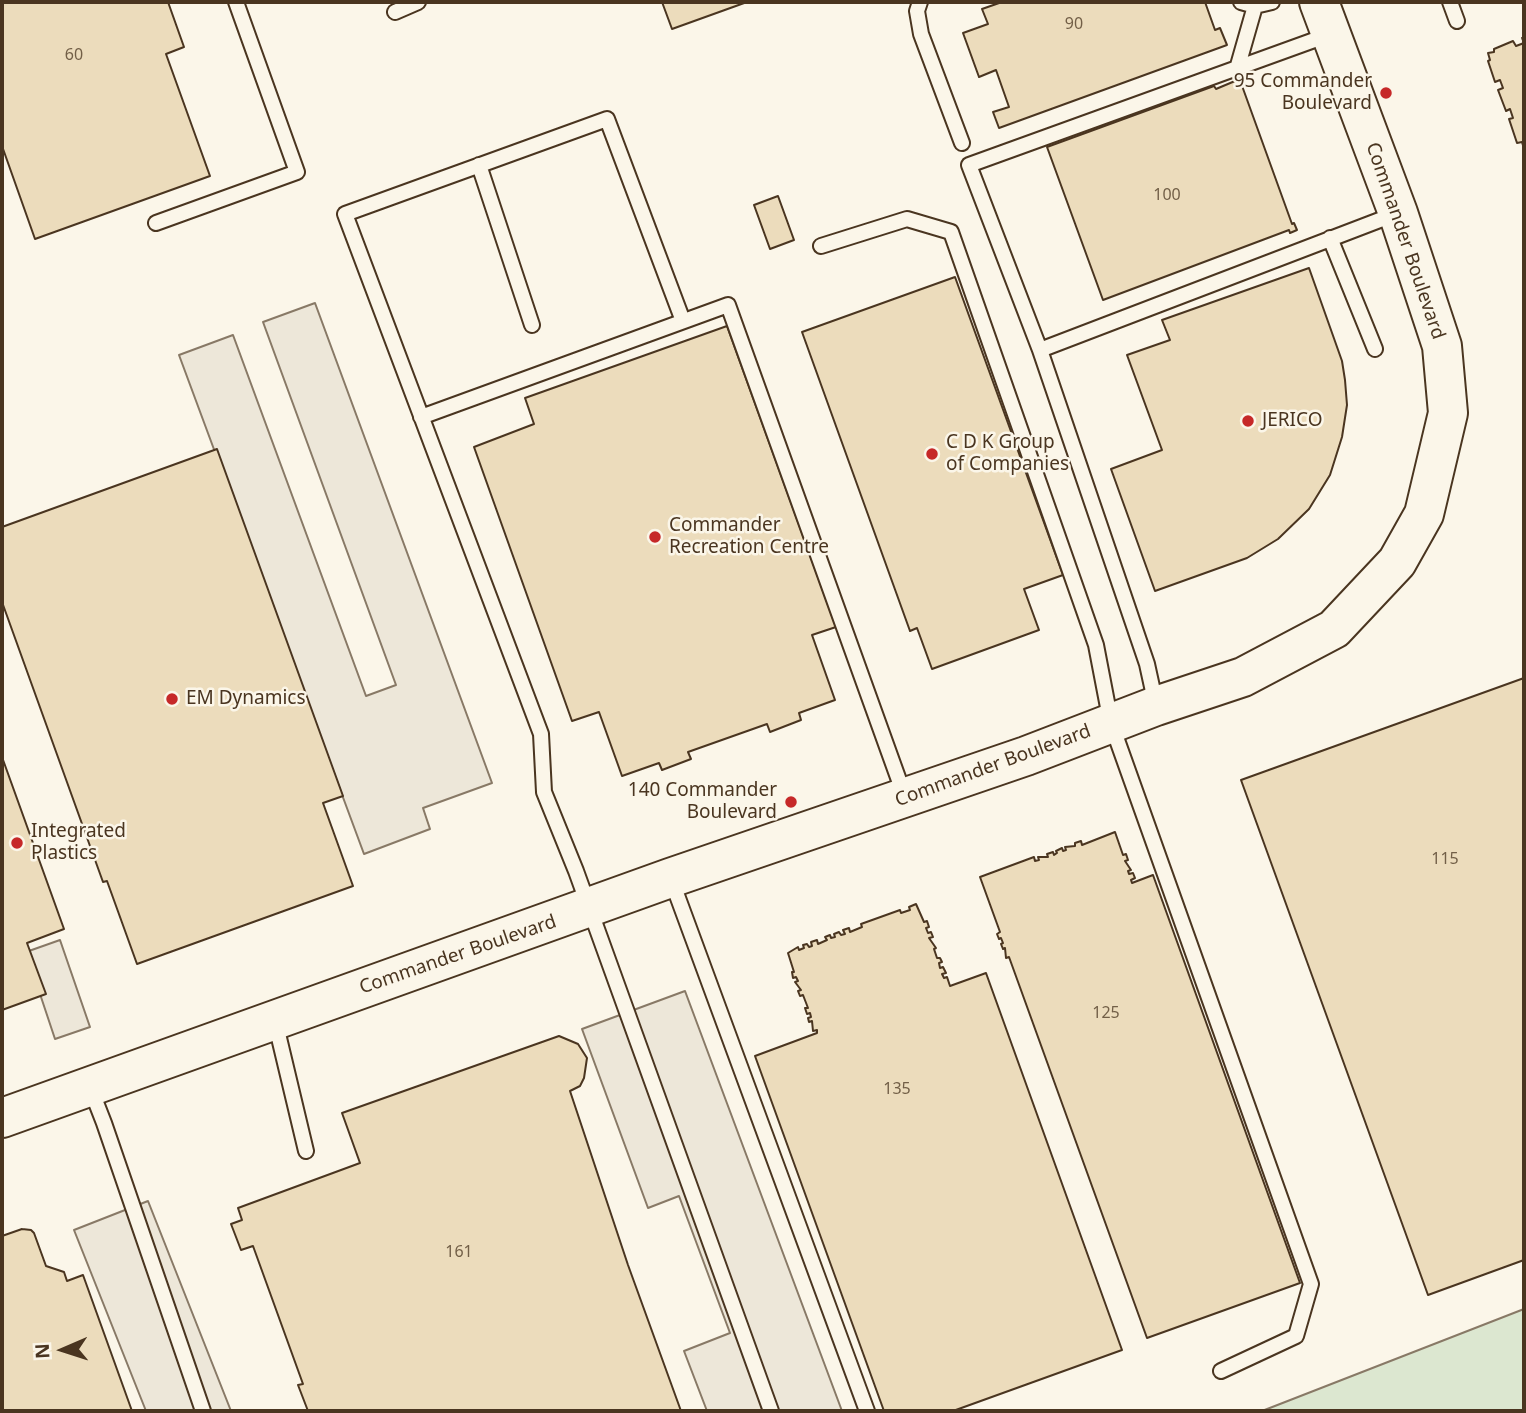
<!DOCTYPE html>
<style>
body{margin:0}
#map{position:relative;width:1526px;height:1413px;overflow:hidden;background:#fbf6e9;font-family:"Noto Sans",sans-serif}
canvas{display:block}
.frame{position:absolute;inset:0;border:4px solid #4a3520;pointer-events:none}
.north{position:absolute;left:28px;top:1315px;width:70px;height:70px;-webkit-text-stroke:5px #fbf6e9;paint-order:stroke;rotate:267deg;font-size:19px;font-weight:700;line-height:28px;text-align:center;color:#4a3520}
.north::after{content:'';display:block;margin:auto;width:24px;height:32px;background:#4a3520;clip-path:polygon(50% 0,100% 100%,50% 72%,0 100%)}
</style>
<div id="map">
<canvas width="1526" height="1413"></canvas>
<div class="frame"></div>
<div class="north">N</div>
</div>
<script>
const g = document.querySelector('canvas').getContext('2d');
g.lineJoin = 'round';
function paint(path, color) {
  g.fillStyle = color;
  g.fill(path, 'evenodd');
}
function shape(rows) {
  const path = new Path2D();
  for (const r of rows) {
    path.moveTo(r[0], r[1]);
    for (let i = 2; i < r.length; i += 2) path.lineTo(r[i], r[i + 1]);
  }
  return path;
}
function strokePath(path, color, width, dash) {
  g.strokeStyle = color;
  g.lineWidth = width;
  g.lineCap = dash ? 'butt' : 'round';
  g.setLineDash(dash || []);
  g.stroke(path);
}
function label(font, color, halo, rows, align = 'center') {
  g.font = font + ' "Noto Sans",sans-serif';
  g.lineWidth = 5;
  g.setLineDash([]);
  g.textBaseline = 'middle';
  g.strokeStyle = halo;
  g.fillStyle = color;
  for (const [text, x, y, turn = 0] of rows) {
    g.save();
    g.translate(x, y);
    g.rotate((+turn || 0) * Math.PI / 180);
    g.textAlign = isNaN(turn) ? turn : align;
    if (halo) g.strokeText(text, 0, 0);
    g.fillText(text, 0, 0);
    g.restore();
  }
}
const green = shape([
 [1524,1309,1524,1411,1262,1411,1524,1309]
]);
paint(green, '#dce7d0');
strokePath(green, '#887966', 2);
const parking = shape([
 [315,303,492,783,423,808,430,829,364,854,179,355,233,335,366,696,396,685,263,322,315,303],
 [60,940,90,1027,55,1039,26,952,60,940],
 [685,991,842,1411,707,1411,684,1351,730,1333,679,1196,648,1208,582,1029,685,991],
 [148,1201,231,1411,146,1411,74,1230,148,1201]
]);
paint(parking, '#ede7d9');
strokePath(parking, '#887966', 2);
const building = shape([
 [2,2,168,2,184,47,166,54,210,176,35,239,2,146,2,2],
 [662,2,747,2,672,29,662,2],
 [1002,2,1205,2,1215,30,1220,28,1227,45,999,128,993,112,1009,107,996,70,979,77,963,33,988,24,982,9,1002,2],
 [1522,38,1524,38,1524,149,1522,142,1517,143,1509,119,1513,118,1510,109,1506,111,1498,90,1503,88,1500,80,1495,82,1488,61,1490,60,1488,53,1494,52,1494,49,1513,41,1516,46,1524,43,1522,38],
 [1240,76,1243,83,1241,83,1292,224,1294,223,1297,230,1290,233,1289,230,1103,300,1047,147,1214,86,1216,89,1235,81,1234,79,1240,76],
 [778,196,794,240,770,249,754,205,778,196],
 [1309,268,1342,361,1345,380,1347,405,1342,437,1330,475,1309,509,1278,539,1247,558,1155,591,1111,469,1162,450,1127,355,1170,340,1162,320,1309,268],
 [955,277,1063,575,1024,589,1039,630,932,669,917,628,910,631,802,332,955,277],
 [727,326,836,627,812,635,835,700,799,713,801,720,770,732,767,724,688,752,691,759,662,770,659,763,622,776,599,712,572,721,474,447,534,424,525,398,727,326],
 [217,449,343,796,323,803,353,886,137,964,107,881,103,882,2,602,2,527,217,449],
 [1524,678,1524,1260,1428,1295,1241,780,1524,678],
 [2,757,64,929,27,943,46,994,2,1010,2,757],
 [1115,832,1123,855,1126,854,1128,860,1125,861,1131,870,1128,871,1129,874,1133,873,1135,878,1131,880,1132,883,1153,875,1300,1283,1147,1338,1009,957,1006,958,1005,948,1003,949,1001,944,1003,943,1001,938,999,939,997,934,1000,932,980,877,1034,857,1035,861,1039,860,1038,857,1048,857,1047,854,1053,852,1054,855,1057,853,1056,851,1062,848,1063,851,1066,850,1065,847,1075,846,1075,843,1081,841,1082,845,1115,832],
 [916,904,924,922,927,921,929,927,926,928,928,933,931,932,933,937,929,938,936,948,934,949,937,958,940,958,942,962,939,963,940,968,943,967,946,973,942,974,944,978,947,977,950,986,986,973,1122,1350,953,1411,884,1411,755,1056,817,1033,817,1030,813,1031,812,1021,809,1022,808,1018,811,1017,810,1013,807,1014,805,1008,808,1008,803,995,800,996,798,991,801,990,795,982,798,981,796,977,793,978,792,972,794,972,788,953,798,947,799,950,804,948,803,945,807,944,809,947,812,946,811,942,817,940,818,944,827,940,825,937,830,935,831,938,835,937,834,934,839,932,841,935,845,934,843,930,849,928,850,932,862,927,861,924,900,910,901,913,910,910,909,907,916,904],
 [559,1036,578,1044,587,1058,584,1078,580,1086,570,1091,628,1265,681,1411,308,1411,298,1385,303,1384,253,1246,241,1250,231,1224,242,1220,238,1208,360,1163,342,1113,559,1036],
 [22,1229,31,1230,34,1233,46,1266,64,1272,67,1281,83,1275,132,1411,2,1411,2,1236,22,1229]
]);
paint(building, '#ecdcbc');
strokePath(building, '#4a3520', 2);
const lane = shape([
 [920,2,917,11,921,34,962,143],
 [1241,2,1255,6],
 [1450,2,1457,21],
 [395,12,418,2],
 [1237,69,1255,6,1272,2],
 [479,165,532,325],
 [156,223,297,172,236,2],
 [1330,238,1375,349],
 [821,246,907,219,951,232,1096,645,1111,723,1311,1284,1296,1336,1221,1371],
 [683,321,607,119,345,214,541,734,544,792,576,871,771,1411],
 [1040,350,1398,213],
 [421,417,728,305,905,797],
 [1156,705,1147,664,1040,350,969,165,1331,34],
 [671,879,867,1411],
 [275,1021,306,1151],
 [90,1087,104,1123,203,1411]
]);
const secondary = shape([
 [2,1118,670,878,1026,756,1156,706,1243,677,1334,629,1397,562,1424,514,1448,413,1442,346,1398,213,1319,2]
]);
strokePath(lane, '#4a3520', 18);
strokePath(secondary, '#4a3520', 42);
strokePath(lane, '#fbf6e9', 14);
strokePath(secondary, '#fbf6e9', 38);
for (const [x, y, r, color] of [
 [1386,93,7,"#c62828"],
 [1248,421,7,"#c62828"],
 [932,454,7,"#c62828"],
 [655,537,7,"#c62828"],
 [172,699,7,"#c62828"],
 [791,802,7,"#c62828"],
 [17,843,7,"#c62828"]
]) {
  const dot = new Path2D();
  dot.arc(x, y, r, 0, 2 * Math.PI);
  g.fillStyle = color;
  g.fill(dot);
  strokePath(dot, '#fbf6e9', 2.5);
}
label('16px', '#725f47', null, [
 ["90",1074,24],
 ["60",74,55],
 ["100",1167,195],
 ["115",1445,859],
 ["125",1106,1013],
 ["135",897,1089],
 ["161",459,1252]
]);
label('19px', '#4a3520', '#fbf6e9', [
 ["95 Commander",1372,82,"right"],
 ["Boulevard",1372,104,"right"],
 ["JERICO",1262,421],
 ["C D K Group",946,443],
 ["of Companies",946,465],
 ["Commander",669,526],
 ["Recreation Centre",669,548],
 ["EM Dynamics",186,699],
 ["140 Commander",777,791,"right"],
 ["Boulevard",777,813,"right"],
 ["Integrated",31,832],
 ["Plastics",31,854]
], 'left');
label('19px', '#4a3520', '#fbf6e9', [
 ["Commander Boulevard",1405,241,71],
 ["Commander Boulevard",993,766,-20],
 ["Commander Boulevard",458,955,-19]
]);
</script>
